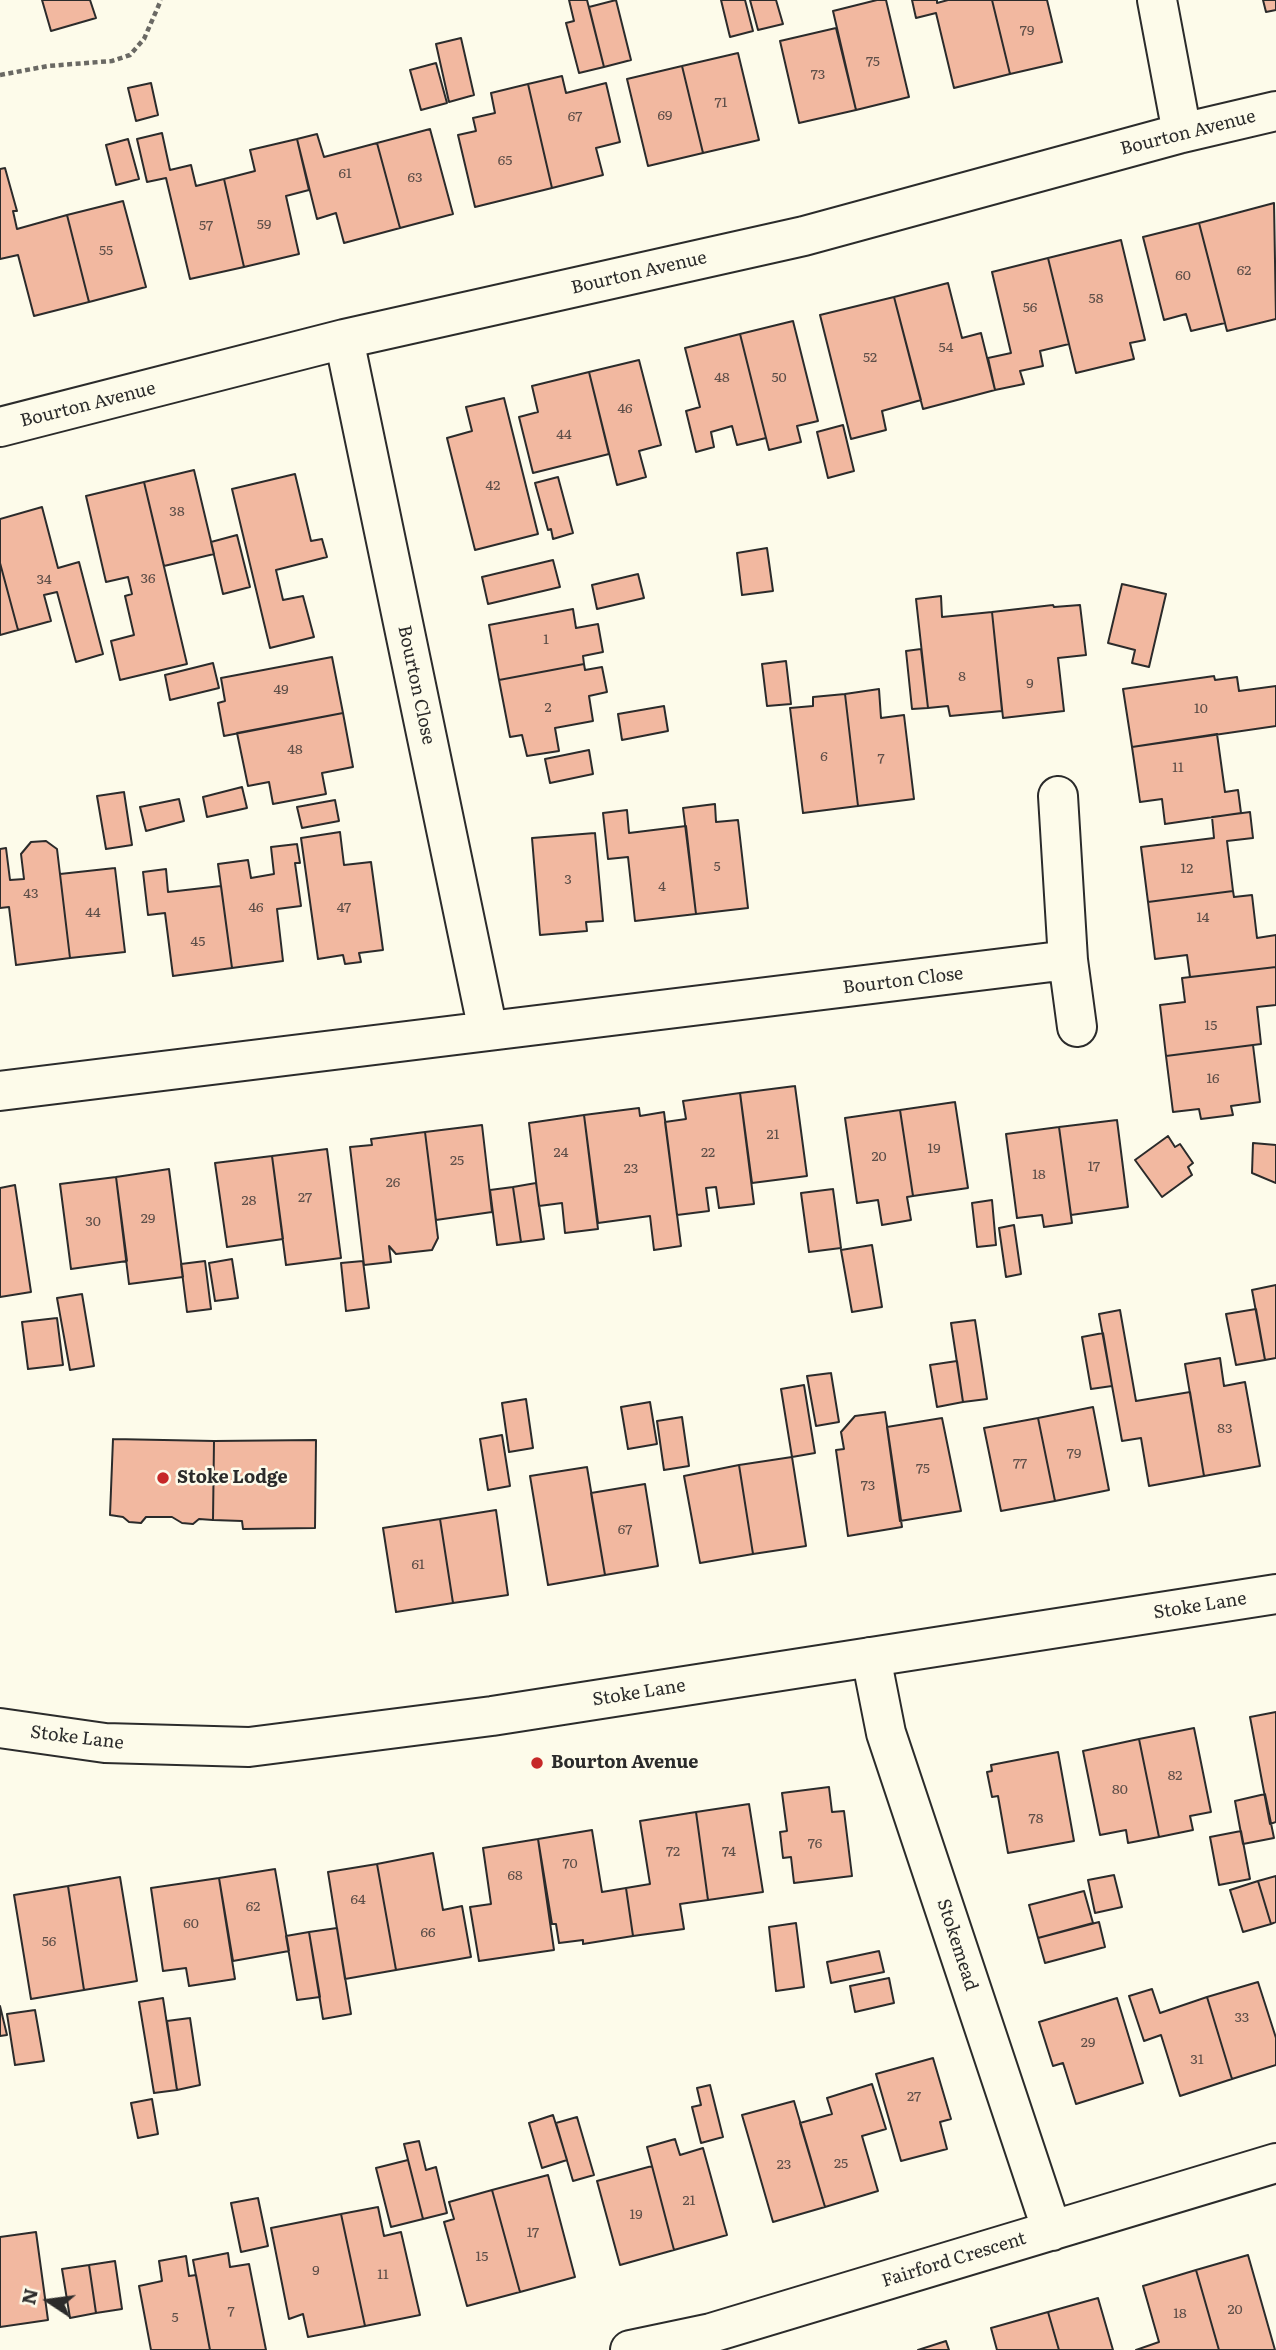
<!DOCTYPE html>
<style>
body{margin:0}
#map{position:relative;width:1276px;height:2350px;overflow:hidden;background:#fdfbea;font-family:Literata,serif}
canvas{display:block}
.north{position:absolute;left:14px;top:2266px;width:70px;height:70px;-webkit-text-stroke:5px #fdfbea;paint-order:stroke;rotate:283deg;font-size:19px;font-weight:700;line-height:28px;text-align:center;color:#2b2b2b}
.north::after{content:'';display:block;margin:auto;width:24px;height:32px;background:#2b2b2b;clip-path:polygon(50% 0,100% 100%,50% 72%,0 100%)}
</style>
<div id="map">
<canvas width="1276" height="2350"></canvas>
<div class="north">N</div>
</div>
<script>
const g = document.querySelector('canvas').getContext('2d');
g.lineJoin = 'round';
function paint(path, color) {
  g.fillStyle = color;
  g.fill(path, 'evenodd');
}
function shape(rows) {
  const path = new Path2D();
  for (const r of rows) {
    path.moveTo(r[0], r[1]);
    for (let i = 2; i < r.length; i += 2) path.lineTo(r[i], r[i + 1]);
  }
  return path;
}
function strokePath(path, color, width, dash) {
  g.strokeStyle = color;
  g.lineWidth = width;
  g.lineCap = dash ? 'butt' : 'round';
  g.setLineDash(dash || []);
  g.stroke(path);
}
function label(font, color, halo, rows, align = 'center') {
  g.font = font + ' Literata,serif';
  g.lineWidth = 5;
  g.setLineDash([]);
  g.textBaseline = 'middle';
  g.strokeStyle = halo;
  g.fillStyle = color;
  for (const [text, x, y, turn = 0] of rows) {
    g.save();
    g.translate(x, y);
    g.rotate((+turn || 0) * Math.PI / 180);
    g.textAlign = isNaN(turn) ? turn : align;
    if (halo) g.strokeText(text, 0, 0);
    g.fillText(text, 0, 0);
    g.restore();
  }
}
const building = shape([
 [42,0,90,0,96,18,51,31,42,0],
 [569,0,587,0,604,67,579,73,566,23,574,21,569,0],
 [616,0,631,60,604,67,589,7,616,0],
 [721,0,745,0,753,31,730,37,721,0],
 [750,0,776,0,783,24,758,30,750,0],
 [877,0,886,0,909,97,856,110,833,11,877,0],
 [912,0,937,0,937,3,948,0,992,0,1010,74,954,88,936,13,916,18,912,0],
 [992,0,1047,0,1062,62,1010,74,992,0],
 [1263,0,1276,0,1276,10,1266,12,1263,0],
 [836,28,856,110,799,123,780,41,836,28],
 [461,38,474,95,449,102,436,44,461,38],
 [738,53,759,140,703,153,682,66,738,53],
 [436,63,447,103,421,110,410,70,436,63],
 [682,66,703,153,648,166,627,79,682,66],
 [562,76,566,93,606,83,620,142,596,148,603,175,552,188,528,84,562,76],
 [151,83,158,115,136,121,128,88,151,83],
 [528,84,552,188,475,207,458,135,476,131,473,118,495,113,491,93,528,84],
 [430,129,453,214,400,228,377,143,430,129],
 [162,133,170,170,191,165,196,186,224,179,244,267,190,279,166,178,147,182,137,139,162,133],
 [317,134,324,157,377,143,400,228,344,243,336,213,317,219,297,139,317,134],
 [128,139,139,179,116,185,106,145,128,139],
 [297,139,309,190,286,196,299,254,244,267,224,179,255,171,250,150,297,139],
 [5,168,17,211,13,211,17,229,67,215,89,302,34,316,18,255,0,259,0,169,5,168],
 [123,201,146,287,89,302,67,215,123,201],
 [1274,203,1276,319,1227,331,1199,223,1274,203],
 [1199,223,1225,323,1191,331,1186,314,1164,320,1143,237,1199,223],
 [1121,240,1145,340,1130,343,1134,359,1076,373,1048,258,1121,240],
 [1048,258,1069,344,1040,351,1043,366,1020,371,1024,384,995,390,988,358,1011,353,992,272,1048,258],
 [948,283,962,338,981,333,995,390,923,409,894,297,948,283],
 [894,297,921,400,882,411,886,430,851,439,820,315,894,297],
 [793,321,818,421,797,426,801,442,769,450,740,334,793,321],
 [740,334,766,438,737,445,732,426,711,432,714,447,696,452,686,411,700,407,685,348,740,334],
 [639,360,661,445,639,451,646,477,617,485,589,372,639,360],
 [589,372,609,454,533,473,519,417,538,412,532,386,589,372],
 [504,398,538,534,475,550,447,438,472,431,466,407,504,398],
 [843,425,854,471,828,478,817,432,843,425],
 [194,470,214,554,164,566,144,482,194,470],
 [295,474,311,541,322,539,327,557,276,570,283,600,303,596,314,637,270,648,232,489,295,474],
 [558,477,573,533,553,539,551,529,548,530,535,483,558,477],
 [144,482,187,664,120,680,111,641,134,635,125,596,132,594,128,577,106,582,86,496,144,482],
 [42,507,58,568,79,562,103,654,76,662,57,592,44,595,51,621,18,630,0,563,0,519,42,507],
 [237,535,250,587,223,594,211,542,237,535],
 [767,548,773,591,742,595,737,553,767,548],
 [553,560,560,587,488,604,482,577,553,560],
 [0,563,18,630,0,635,0,563],
 [638,574,644,598,597,609,592,585,638,574],
 [1122,584,1166,594,1149,667,1132,663,1135,650,1108,643,1122,584],
 [941,596,942,617,992,612,1002,711,950,716,948,706,928,708,916,599,941,596],
 [1053,605,1054,607,1080,605,1086,655,1058,658,1064,711,1003,718,992,612,1053,605],
 [573,609,576,628,598,624,603,652,583,656,584,664,499,680,489,625,573,609],
 [921,649,928,708,912,709,906,651,921,649],
 [332,657,343,713,224,736,218,703,225,701,221,678,332,657],
 [786,661,791,704,767,706,762,664,786,661],
 [213,663,219,688,170,700,165,675,213,663],
 [584,664,585,670,602,667,607,692,589,696,593,721,555,728,559,751,527,756,522,735,510,737,499,680,584,664],
 [1214,676,1215,680,1237,677,1239,691,1276,686,1276,726,1132,747,1123,689,1214,676],
 [879,689,881,718,904,715,914,799,858,806,845,694,879,689],
 [845,694,858,806,803,813,790,708,813,706,813,697,845,694],
 [664,706,668,731,622,740,618,714,664,706],
 [343,713,353,767,322,773,326,794,273,804,269,782,248,786,237,733,343,713],
 [1217,734,1225,792,1238,790,1241,813,1165,824,1162,799,1140,802,1132,747,1217,734],
 [589,750,593,774,550,783,545,759,589,750],
 [242,787,247,808,207,817,203,797,242,787],
 [124,792,132,845,106,849,97,796,124,792],
 [179,799,184,821,146,831,140,807,179,799],
 [335,800,339,821,302,828,297,807,335,800],
 [715,804,716,822,738,820,748,908,696,914,683,808,715,804],
 [627,810,629,833,686,826,696,914,635,921,628,857,608,859,603,813,627,810],
 [1250,812,1253,838,1227,841,1233,891,1148,902,1141,847,1214,838,1212,817,1250,812],
 [340,832,344,865,371,862,383,950,359,953,361,962,345,964,343,955,318,959,301,838,340,832],
 [595,833,603,921,586,922,587,931,540,935,532,838,595,833],
 [46,841,57,849,70,958,16,965,9,907,0,908,0,849,6,848,10,880,24,879,21,854,31,842,46,841],
 [297,844,300,863,295,863,301,906,277,909,283,961,232,968,218,864,248,860,251,878,274,874,271,847,297,844],
 [115,868,125,952,70,958,60,874,115,868],
 [166,869,168,892,221,886,232,968,173,976,165,913,148,915,143,872,166,869],
 [1233,891,1234,897,1252,895,1257,938,1276,935,1276,967,1190,977,1187,955,1155,959,1148,902,1233,891],
 [1276,967,1276,1005,1257,1007,1261,1044,1166,1056,1160,1005,1185,1002,1182,978,1276,967],
 [1253,1045,1260,1102,1231,1106,1233,1115,1201,1119,1199,1109,1173,1112,1166,1056,1253,1045],
 [795,1086,807,1176,752,1183,740,1093,795,1086],
 [740,1093,754,1204,719,1208,716,1187,706,1188,709,1211,677,1215,665,1122,686,1119,683,1101,740,1093],
 [955,1102,968,1188,913,1196,900,1110,955,1102],
 [639,1108,640,1116,664,1112,681,1246,654,1250,650,1216,598,1223,584,1115,639,1108],
 [900,1110,913,1196,907,1197,911,1220,882,1225,878,1200,857,1203,845,1118,900,1110],
 [584,1115,598,1229,565,1233,562,1203,539,1206,529,1123,584,1115],
 [1117,1120,1128,1207,1071,1215,1059,1127,1117,1120],
 [482,1125,492,1212,436,1220,425,1132,482,1125],
 [1059,1127,1072,1223,1044,1227,1042,1215,1017,1218,1006,1134,1059,1127],
 [425,1132,438,1238,432,1250,396,1254,389,1246,391,1262,364,1265,350,1147,372,1145,371,1139,425,1132],
 [1168,1136,1175,1147,1180,1144,1193,1163,1188,1167,1192,1175,1162,1197,1135,1160,1168,1136],
 [1253,1143,1276,1145,1276,1183,1252,1173,1253,1143],
 [327,1149,341,1258,286,1265,272,1156,327,1149],
 [272,1156,283,1239,227,1247,215,1163,272,1156],
 [169,1169,183,1277,129,1284,116,1177,169,1169],
 [116,1177,127,1261,71,1269,60,1184,116,1177],
 [536,1183,544,1239,521,1242,513,1187,536,1183],
 [15,1185,31,1292,0,1297,0,1188,15,1185],
 [513,1187,521,1242,497,1245,490,1190,513,1187],
 [833,1189,841,1248,809,1252,801,1193,833,1189],
 [992,1200,996,1245,977,1247,972,1203,992,1200],
 [1014,1225,1021,1274,1006,1277,999,1228,1014,1225],
 [872,1245,882,1307,852,1312,841,1250,872,1245],
 [232,1259,238,1298,215,1301,209,1263,232,1259],
 [205,1261,211,1309,187,1312,181,1264,205,1261],
 [363,1261,369,1308,346,1311,341,1263,363,1261],
 [1276,1285,1276,1358,1265,1360,1252,1290,1276,1285],
 [82,1294,94,1366,70,1370,57,1298,82,1294],
 [1256,1309,1265,1360,1236,1365,1226,1314,1256,1309],
 [1120,1310,1136,1401,1190,1392,1204,1476,1149,1486,1141,1438,1122,1441,1099,1314,1120,1310],
 [57,1318,63,1365,28,1369,22,1322,57,1318],
 [975,1320,987,1399,963,1402,951,1323,975,1320],
 [1103,1333,1112,1386,1091,1389,1082,1337,1103,1333],
 [1220,1358,1224,1386,1245,1382,1260,1466,1204,1476,1185,1364,1220,1358],
 [957,1361,963,1402,937,1407,930,1365,957,1361],
 [831,1373,839,1422,816,1426,807,1376,831,1373],
 [804,1385,815,1453,792,1457,781,1389,804,1385],
 [526,1399,533,1448,509,1452,502,1403,526,1399],
 [650,1402,657,1444,628,1449,621,1407,650,1402],
 [1093,1407,1109,1490,1055,1501,1038,1418,1093,1407],
 [885,1412,902,1527,848,1536,836,1450,844,1449,841,1432,855,1416,885,1412],
 [682,1417,689,1466,664,1470,657,1421,682,1417],
 [942,1418,961,1511,900,1521,887,1427,942,1418],
 [1038,1418,1055,1501,1001,1511,984,1428,1038,1418],
 [502,1435,510,1486,488,1490,480,1439,502,1435],
 [113,1439,214,1441,213,1520,199,1519,193,1524,182,1523,172,1517,146,1517,141,1523,129,1522,123,1517,110,1515,113,1439],
 [316,1440,315,1528,243,1529,242,1521,213,1520,214,1441,316,1440],
 [792,1457,806,1546,753,1554,739,1465,792,1457],
 [739,1465,753,1554,700,1563,684,1476,739,1465],
 [587,1467,605,1575,548,1585,530,1476,587,1467],
 [645,1484,658,1566,605,1575,591,1493,645,1484],
 [496,1510,508,1595,453,1603,440,1519,496,1510],
 [440,1519,453,1603,396,1612,383,1528,440,1519],
 [1276,1712,1276,1822,1270,1824,1250,1717,1276,1712],
 [1194,1728,1211,1812,1190,1816,1193,1830,1159,1837,1139,1739,1194,1728],
 [1139,1739,1159,1837,1128,1843,1126,1830,1100,1835,1083,1751,1139,1739],
 [1058,1752,1074,1841,1008,1853,998,1796,992,1797,987,1772,992,1771,991,1765,1058,1752],
 [829,1787,832,1812,844,1811,852,1876,794,1883,791,1857,783,1858,780,1832,787,1831,782,1793,829,1787],
 [1265,1794,1274,1838,1243,1844,1235,1801,1265,1794],
 [749,1804,763,1892,708,1900,696,1812,749,1804],
 [696,1812,708,1900,680,1904,684,1929,633,1936,626,1888,650,1884,640,1821,696,1812],
 [592,1830,602,1892,626,1888,633,1936,583,1944,583,1940,559,1943,556,1924,552,1924,538,1839,592,1830],
 [1241,1831,1250,1879,1219,1885,1210,1837,1241,1831],
 [538,1839,554,1950,479,1961,470,1907,491,1904,483,1848,538,1839],
 [433,1853,443,1910,462,1906,471,1957,396,1970,377,1864,433,1853],
 [377,1864,396,1970,345,1979,328,1872,377,1864],
 [275,1869,289,1951,233,1961,219,1878,275,1869],
 [1114,1875,1122,1907,1095,1913,1088,1880,1114,1875],
 [1276,1876,1276,1922,1271,1924,1258,1881,1276,1876],
 [120,1877,137,1981,84,1990,68,1886,120,1877],
 [219,1878,235,1979,189,1986,186,1968,163,1971,151,1888,219,1878],
 [1258,1881,1271,1924,1243,1932,1230,1890,1258,1881],
 [68,1886,84,1990,31,1999,14,1895,68,1886],
 [1084,1891,1093,1923,1038,1938,1029,1905,1084,1891],
 [1099,1922,1105,1947,1045,1963,1038,1938,1099,1922],
 [796,1923,804,1987,776,1991,769,1927,796,1923],
 [337,1928,351,2014,323,2019,309,1932,337,1928],
 [309,1932,320,1997,297,2000,286,1936,309,1932],
 [879,1951,884,1972,831,1983,827,1962,879,1951],
 [889,1978,894,2003,855,2012,850,1986,889,1978],
 [1258,1982,1276,2038,1276,2065,1232,2079,1207,1997,1258,1982],
 [1152,1989,1160,2013,1207,1997,1232,2079,1180,2096,1161,2035,1144,2041,1129,1996,1152,1989],
 [163,1998,177,2090,154,2093,139,2002,163,1998],
 [1117,1998,1143,2083,1076,2104,1063,2063,1053,2066,1039,2022,1117,1998],
 [0,2006,7,2035,0,2036,0,2006],
 [35,2010,44,2061,15,2065,7,2014,35,2010],
 [190,2018,200,2085,177,2090,167,2021,190,2018],
 [933,2058,951,2119,940,2122,947,2149,901,2161,876,2074,933,2058],
 [872,2084,886,2129,862,2136,878,2191,825,2207,800,2123,832,2114,827,2098,872,2084],
 [710,2085,723,2137,701,2143,692,2107,701,2105,697,2088,710,2085],
 [152,2099,158,2134,138,2138,131,2103,152,2099],
 [794,2101,825,2207,773,2222,742,2115,794,2101],
 [553,2115,567,2160,542,2168,529,2123,553,2115],
 [577,2117,594,2175,573,2181,556,2123,577,2117],
 [675,2139,680,2155,703,2148,727,2235,674,2250,647,2147,675,2139],
 [419,2141,426,2170,436,2167,447,2213,423,2219,404,2144,419,2141],
 [408,2160,423,2219,391,2227,376,2168,408,2160],
 [652,2166,674,2250,620,2265,597,2181,652,2166],
 [548,2175,575,2277,520,2292,492,2190,548,2175],
 [492,2190,520,2292,467,2306,444,2222,454,2219,449,2202,492,2190],
 [258,2198,268,2246,241,2252,231,2203,258,2198],
 [378,2207,384,2236,401,2232,420,2315,365,2326,341,2214,378,2207],
 [341,2214,365,2326,308,2337,303,2314,289,2319,271,2228,341,2214],
 [36,2232,48,2320,0,2327,0,2237,36,2232],
 [228,2253,230,2267,249,2264,266,2350,210,2350,193,2260,228,2253],
 [1248,2255,1275,2350,1219,2350,1196,2270,1248,2255],
 [186,2256,189,2276,196,2275,210,2350,151,2350,139,2286,162,2281,159,2261,186,2256],
 [115,2261,122,2309,96,2313,89,2265,115,2261],
 [89,2265,96,2313,70,2318,62,2269,89,2265],
 [1196,2270,1219,2350,1136,2350,1159,2342,1143,2286,1196,2270],
 [1098,2298,1113,2350,1059,2350,1048,2312,1098,2298],
 [1048,2312,1059,2350,997,2350,991,2328,1048,2312],
 [946,2341,949,2350,918,2350,946,2341]
]);
paint(building, '#f2b8a0');
strokePath(building, '#2b2b2b', 2);
const minor = shape([
 [1157,0,1182,133],
 [344,339,488,1031],
 [0,427,344,339,804,236,1182,133,1276,111],
 [1058,796,1068,960,1077,1027],
 [0,1091,1068,960],
 [871,1657,886,1733,1052,2231],
 [630,2350,711,2333,1276,2163]
]);
const tertiary = shape([
 [0,1728,105,1743,249,1747,492,1716,1276,1594]
]);
strokePath(minor, '#2b2b2b', 42);
strokePath(tertiary, '#2b2b2b', 42);
strokePath(shape([
 [0,75,48,66,112,61,130,55,144,39,161,0]
]), '#6a6964', 4.5, [5, 3.5]);
strokePath(minor, '#fdfbea', 38);
strokePath(tertiary, '#fdfbea', 38);
for (const [x, y, r, color] of [
 [163,1478,7,"#c62828"],
 [537,1763,7,"#c62828"]
]) {
  const dot = new Path2D();
  dot.arc(x, y, r, 0, 2 * Math.PI);
  g.fillStyle = color;
  g.fill(dot);
  strokePath(dot, '#fdfbea', 2.5);
}
label('14px', '#5d4e48', null, [
 ["79",1027,31],
 ["75",873,62],
 ["73",818,75],
 ["71",721,103],
 ["69",665,116],
 ["67",575,117],
 ["65",505,161],
 ["61",345,174],
 ["63",415,178],
 ["59",264,225],
 ["57",206,226],
 ["55",106,251],
 ["62",1244,271],
 ["60",1183,276],
 ["58",1096,299],
 ["56",1030,308],
 ["54",946,348],
 ["52",870,358],
 ["48",722,378],
 ["50",779,378],
 ["46",625,409],
 ["44",564,435],
 ["42",493,486],
 ["38",177,512],
 ["36",148,579],
 ["34",44,580],
 ["1",546,640],
 ["8",962,677],
 ["9",1030,684],
 ["49",281,690],
 ["2",548,708],
 ["10",1201,709],
 ["48",295,750],
 ["6",824,757],
 ["7",881,759],
 ["11",1178,768],
 ["5",717,867],
 ["12",1187,869],
 ["3",568,880],
 ["4",662,887],
 ["43",31,894],
 ["46",256,908],
 ["47",344,908],
 ["44",93,913],
 ["14",1203,918],
 ["45",198,942],
 ["15",1211,1026],
 ["16",1213,1079],
 ["21",773,1135],
 ["19",934,1149],
 ["24",561,1153],
 ["22",708,1153],
 ["20",879,1157],
 ["25",457,1161],
 ["17",1094,1167],
 ["23",631,1169],
 ["18",1039,1175],
 ["26",393,1183],
 ["27",305,1198],
 ["28",249,1201],
 ["29",148,1219],
 ["30",93,1222],
 ["83",1225,1429],
 ["79",1074,1454],
 ["77",1020,1464],
 ["75",923,1469],
 ["73",868,1486],
 ["67",625,1530],
 ["61",418,1565],
 ["82",1175,1776],
 ["80",1120,1790],
 ["78",1036,1819],
 ["76",815,1844],
 ["72",673,1852],
 ["74",729,1852],
 ["70",570,1864],
 ["68",515,1876],
 ["64",358,1900],
 ["62",253,1907],
 ["60",191,1924],
 ["66",428,1933],
 ["56",49,1942],
 ["33",1242,2018],
 ["29",1088,2043],
 ["31",1197,2060],
 ["27",914,2097],
 ["25",841,2164],
 ["23",784,2165],
 ["21",689,2201],
 ["19",636,2215],
 ["17",533,2233],
 ["15",482,2257],
 ["9",316,2271],
 ["11",383,2275],
 ["20",1235,2310],
 ["7",231,2312],
 ["18",1180,2314],
 ["5",175,2318]
]);
label('18px', '#2b2b2b', '#fdfbea', [
 ["Bourton Avenue",1188,133,-14],
 ["Bourton Avenue",639,273,-13],
 ["Bourton Avenue",88,405,-14],
 ["Bourton Close",416,685,78],
 ["Bourton Close",903,981,-7],
 ["Stoke Lane",1200,1606,-9],
 ["Stoke Lane",639,1693,-9],
 ["Stoke Lane",77,1738,7],
 ["Stokemead",957,1945,72],
 ["Fairford Crescent",954,2260,-17]
]);
label('bold 18px', '#2b2b2b', '#fdfbea', [
 ["Stoke Lodge",177,1478],
 ["Bourton Avenue",551,1763]
], 'left');
</script>
